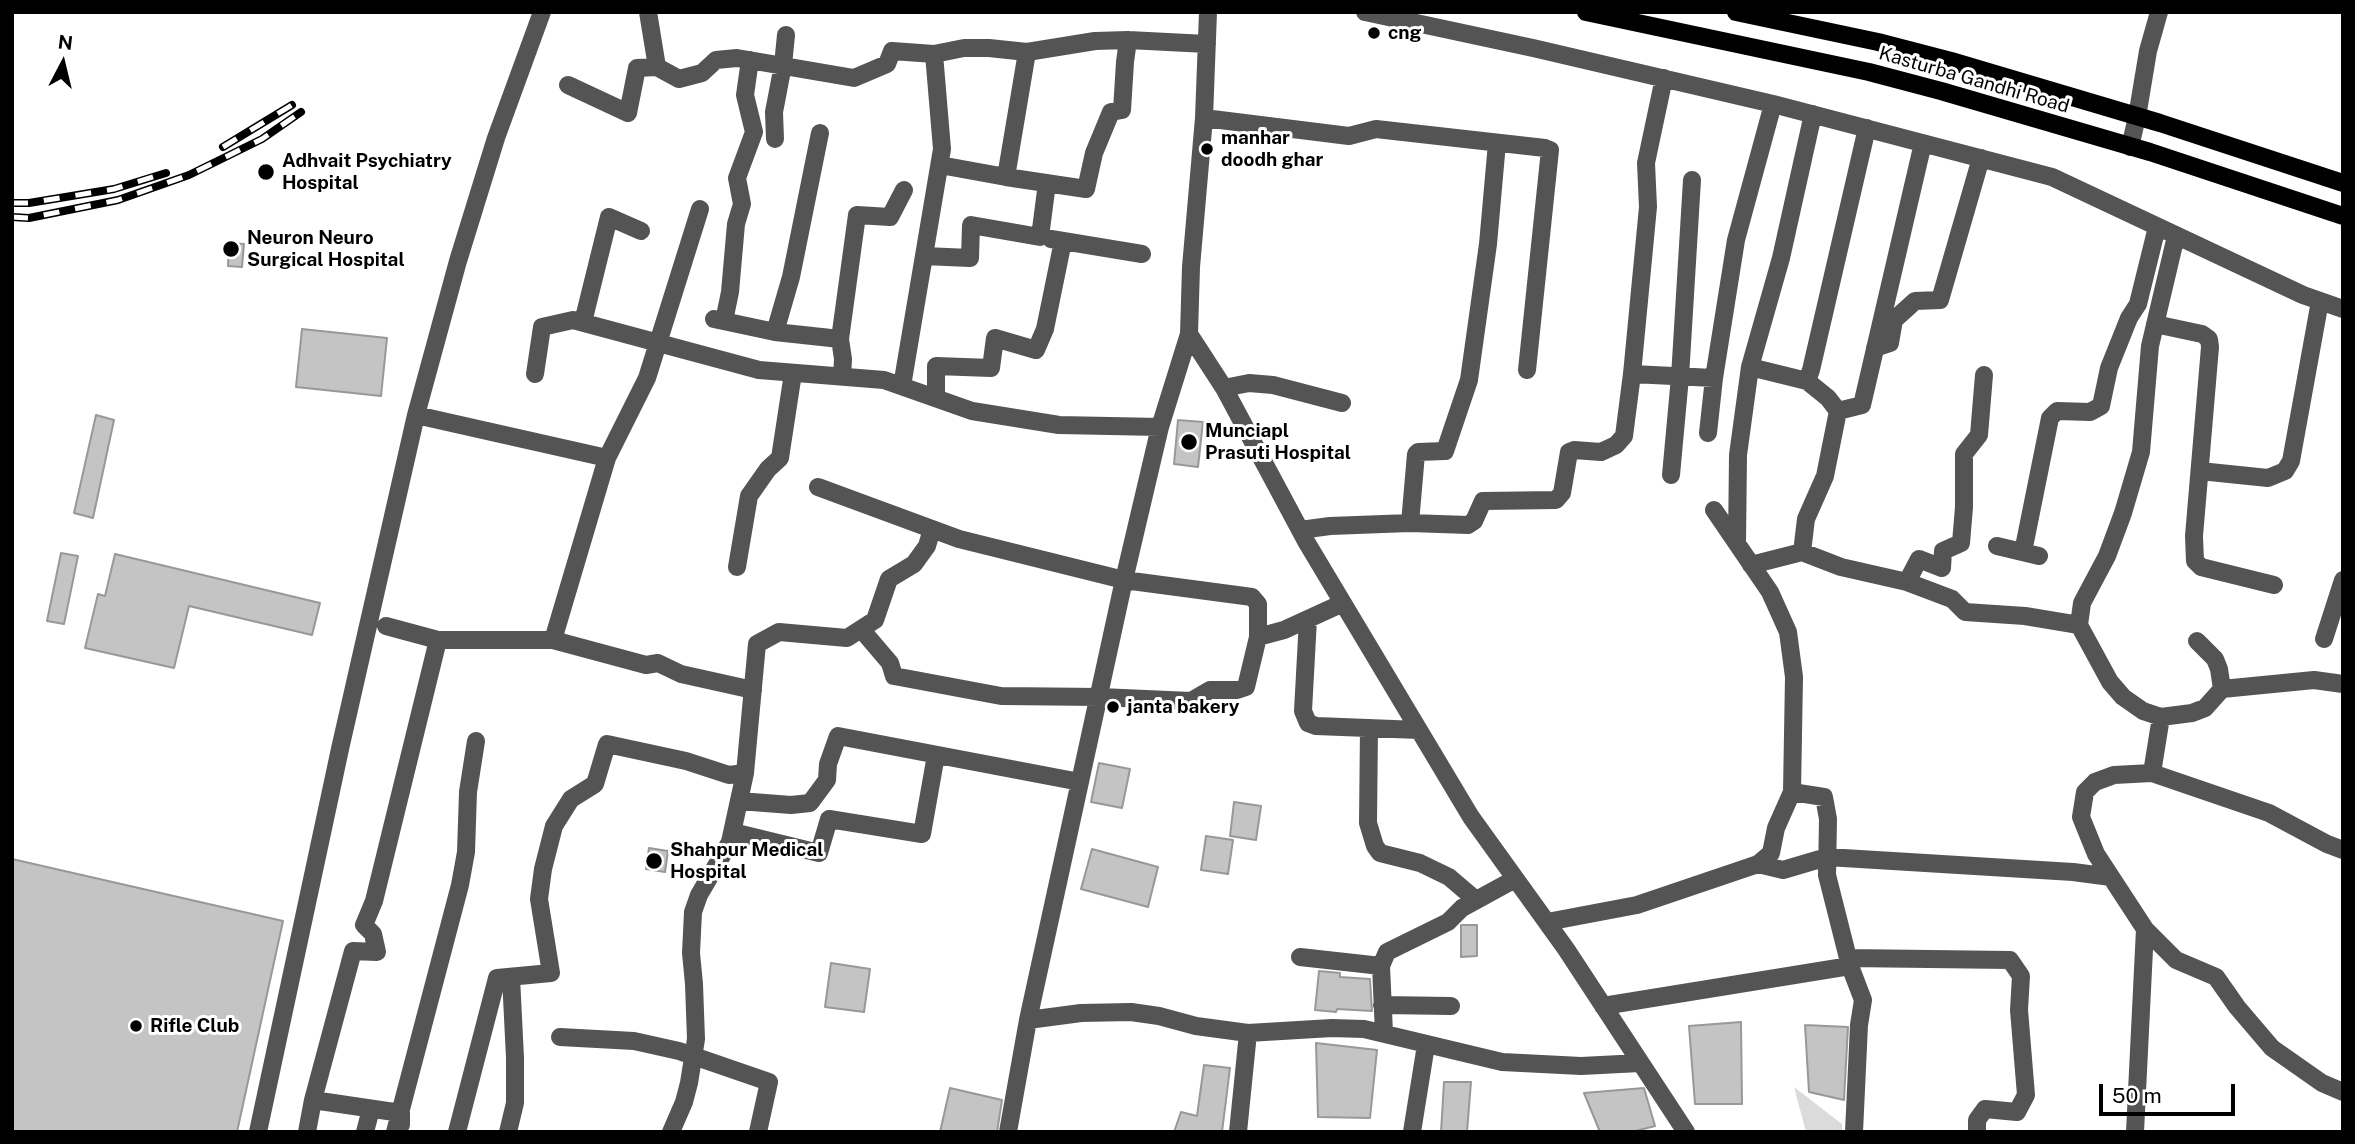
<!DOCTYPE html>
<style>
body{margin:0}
#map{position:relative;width:2355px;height:1144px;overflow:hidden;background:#fff;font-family:"Public Sans",sans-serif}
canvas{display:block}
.frame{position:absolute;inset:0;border:14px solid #000;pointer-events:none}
.north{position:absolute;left:28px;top:28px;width:70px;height:70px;-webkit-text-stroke:5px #fff;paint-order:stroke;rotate:7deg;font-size:19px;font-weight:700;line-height:28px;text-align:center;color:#000}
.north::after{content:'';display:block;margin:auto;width:24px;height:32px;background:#000;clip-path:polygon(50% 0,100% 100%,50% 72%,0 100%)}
.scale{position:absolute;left:2099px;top:1084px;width:136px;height:32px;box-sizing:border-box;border:4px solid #000;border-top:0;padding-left:9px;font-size:21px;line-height:24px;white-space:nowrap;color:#000;-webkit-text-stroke:5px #fff;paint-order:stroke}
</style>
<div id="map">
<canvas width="2355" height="1144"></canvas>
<div class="frame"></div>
<div class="north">N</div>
<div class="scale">50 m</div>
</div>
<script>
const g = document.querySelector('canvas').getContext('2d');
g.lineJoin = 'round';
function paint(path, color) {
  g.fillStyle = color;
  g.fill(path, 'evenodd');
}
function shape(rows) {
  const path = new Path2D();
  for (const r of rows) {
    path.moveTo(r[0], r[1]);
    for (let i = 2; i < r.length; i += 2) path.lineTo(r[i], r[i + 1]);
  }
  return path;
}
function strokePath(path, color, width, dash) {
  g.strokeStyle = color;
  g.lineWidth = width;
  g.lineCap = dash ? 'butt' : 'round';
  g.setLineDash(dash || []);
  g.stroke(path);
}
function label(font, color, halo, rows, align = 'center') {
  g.font = font + ' "Public Sans",sans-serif';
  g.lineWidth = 6;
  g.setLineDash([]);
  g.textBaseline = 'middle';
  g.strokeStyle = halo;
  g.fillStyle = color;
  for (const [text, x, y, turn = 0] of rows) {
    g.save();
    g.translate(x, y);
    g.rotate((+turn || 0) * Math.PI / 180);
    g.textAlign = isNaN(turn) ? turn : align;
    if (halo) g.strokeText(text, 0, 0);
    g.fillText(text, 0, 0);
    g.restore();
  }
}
paint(shape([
 [1794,1087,1842,1124,1842,1132,1806,1132]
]), '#dbdbdb');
const building = shape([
 [229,243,244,244,242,267,228,266,229,243],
 [302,329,387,338,381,396,296,387,302,329],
 [96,415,114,420,93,518,74,513,96,415],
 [1178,420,1203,422,1198,467,1174,464,1178,420],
 [61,553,78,556,64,624,47,621,61,553],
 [115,554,320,603,312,635,189,606,174,668,85,648,98,594,105,596,115,554],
 [1099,763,1130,769,1122,808,1091,802,1099,763],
 [1234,802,1261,806,1256,840,1230,836,1234,802],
 [1206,836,1233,840,1228,874,1201,870,1206,836],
 [649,848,668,851,665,872,646,869,649,848],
 [1092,849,1158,867,1148,907,1081,889,1092,849],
 [12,859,283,921,237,1132,12,1132,12,859],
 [1461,925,1477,925,1477,956,1461,957,1461,925],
 [831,963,870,969,864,1012,825,1007,831,963],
 [1319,971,1340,973,1340,977,1370,979,1372,1011,1337,1009,1336,1012,1315,1010,1319,971],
 [1741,1022,1742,1104,1695,1104,1689,1026,1741,1022],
 [1805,1025,1848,1027,1844,1100,1809,1092,1805,1025],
 [1316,1043,1377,1050,1370,1118,1318,1117,1316,1043],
 [1204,1065,1230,1068,1222,1132,1174,1132,1181,1112,1197,1116,1204,1065],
 [1444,1082,1471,1082,1467,1132,1441,1132,1444,1082],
 [950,1088,1002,1100,997,1132,940,1132,950,1088],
 [1644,1088,1655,1126,1632,1132,1600,1132,1584,1093,1644,1088]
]);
paint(building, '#c4c4c4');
strokePath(building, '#989898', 2);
strokePath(shape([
 [1208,12,1204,118,1191,267,1189,334,1224,388,1307,543,1471,817,1566,949,1686,1132],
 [1365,12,1533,48,1773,104,2052,177,2303,295,2343,309],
 [657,67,679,79,702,73,716,60,737,58,854,78,887,64,892,51,934,54,964,48,989,48,1027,52,1095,41,1128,40,1207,44],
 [568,85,628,113,637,68,657,67,648,12],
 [1204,118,1349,136,1376,129,1545,148,1550,150,1527,370],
 [775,139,774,112,783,65,786,35],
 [2130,147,2137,117,2148,51,2159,12],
 [940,165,1006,177,1027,52],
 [1006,177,1086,189,1094,153,1111,112,1122,110,1125,62,1128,40],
 [1051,239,1142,254],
 [924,256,970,258,971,225,1040,237,1047,183],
 [714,319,775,332,840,339,843,359,842,377],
 [724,321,730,292,736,224,742,204,737,178,754,132,745,95,750,60],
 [583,322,609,217,641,231],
 [2155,324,2202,334,2209,339,2210,347,2194,536,2195,561,2201,567,2274,585],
 [775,332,791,277,820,133],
 [840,339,857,215,890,217,904,190],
 [1875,348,1890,343,1894,320,1915,301,1940,300,1981,158],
 [1750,367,1807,381,1811,370,1867,128],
 [535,374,542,327,573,320,759,370,884,380,972,411,1059,425,1160,427],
 [1632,374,1714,378],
 [1807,381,1828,398,1838,411,1862,405,1923,143],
 [902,386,942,149,934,54],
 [1224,388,1249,383,1273,385,1342,403],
 [936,398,936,366,991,368,995,338,1036,350,1045,329,1063,241],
 [416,415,607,458],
 [1708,433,1714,378,1736,240,1773,104],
 [2200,471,2268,478,2285,471,2291,461,2320,301],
 [1671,475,1680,377,1692,180],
 [818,487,959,539,1124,580,1252,597,1258,604,1258,637,1246,687,1237,690,1210,690,1191,701,1100,697,1001,696,894,676,890,663,861,629],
 [1714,510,1770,592,1788,632,1794,677,1792,792],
 [1410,523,1416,454,1418,452,1445,451,1469,380,1488,244,1497,143],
 [1300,530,1330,526,1410,523,1468,525,1474,521,1483,501,1556,500,1562,493,1569,452,1574,450,1601,452,1616,445,1624,436,1632,374,1648,207,1646,163,1664,78],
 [1737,543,1738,455,1750,367,1781,258,1813,114],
 [1997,546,2039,556],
 [1802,552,1806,519,1825,476,1838,411],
 [2023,552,2050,418,2057,411,2090,412,2101,406,2109,368,2129,318,2138,304,2157,227],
 [1751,565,1802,552,1841,567,1907,582,1919,559,1942,568,1943,551,1961,543,1964,507,1964,454,1979,435,1984,375],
 [737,567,749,496,768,469,780,458,793,373],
 [1907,582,1952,599,1965,612,2025,616,2079,625,2082,603,2107,556,2123,513,2141,452,2150,346,2176,236],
 [1308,619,1303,711,1308,723,1316,726,1419,730],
 [2079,625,2110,682,2123,697,2143,711,2161,717,2152,773],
 [1258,637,1284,630,1343,603],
 [2324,639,2343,580],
 [438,640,553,640,646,665,658,663,681,674,753,690],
 [553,640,607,458,647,378,700,209],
 [2222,689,2314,680,2343,684],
 [2161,717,2192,713,2205,708,2222,689,2219,669,2215,659,2197,641],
 [1369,728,1368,823,1375,846,1380,853,1420,863,1449,877,1476,900],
 [739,801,791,805,810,803,827,780,828,764,838,736,1080,782],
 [733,832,819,853,829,819,922,834,936,755],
 [2343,850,2327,844,2269,813,2152,773,2114,775,2095,782,2085,792,2081,817,2096,854,2145,929,2176,960,2216,977,2237,1007,2272,1048,2322,1083,2343,1092],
 [1758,864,1783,870,1827,857,2073,872,2111,877],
 [1547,922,1637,905,1758,864,1771,853,1776,828,1792,792,1824,797,1828,819,1827,875,1850,966,1603,1006],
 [1300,957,1381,966],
 [1848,958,2010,960,2021,976,2019,1010,2026,1095,2017,1112,1985,1109,1977,1120,1977,1132],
 [1850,966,1863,1000,1859,1025,1854,1132],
 [1382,1005,1451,1006],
 [1028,1020,1081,1013,1131,1012,1159,1016,1196,1026,1248,1033],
 [1384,1033,1381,966,1387,952,1448,922,1462,908,1515,879],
 [560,1037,634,1041,679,1051,769,1082,758,1132],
 [313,1100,353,951,377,952,373,934,364,925,374,901,438,640,386,626],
 [258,1132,340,749,416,415,458,261,496,138,542,12],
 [307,1132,313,1100,401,1113,401,1125],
 [365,1132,371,1109],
 [395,1132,460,885,466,852,468,792,476,741],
 [457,1132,497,978,551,973,539,899,543,869,554,826,571,799,595,784,607,744,686,761,729,775,745,773],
 [508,1132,515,1103,515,1058,511,977],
 [671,1132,684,1102,689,1083,696,1039,694,984,691,953,693,912,699,895,730,842,745,773,757,644,779,632,847,638,875,620,889,579,914,564,927,546,932,529],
 [1008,1132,1028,1020,1124,580,1160,427,1189,334],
 [1238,1132,1248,1033,1332,1028,1364,1029,1502,1062,1581,1066,1640,1063],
 [1412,1132,1426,1045],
 [2135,1132,2145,929]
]), '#545454', 18);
strokePath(shape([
 [1586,12,1869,72,1941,91,2150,152,2343,216],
 [1736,12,1878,42,1951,61,2160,123,2343,183]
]), '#000', 18);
const rail = shape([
 [223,147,292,105],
 [12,203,29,203,114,189,166,173],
 [12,217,29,218,118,200,189,175,262,139,301,112]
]);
strokePath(rail, '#000', 8);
strokePath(rail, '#fff', 5, [16]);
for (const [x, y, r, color] of [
 [1374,33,7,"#000"],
 [1207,149,7,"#000"],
 [266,172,9,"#000"],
 [231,249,9,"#000"],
 [1189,442,9,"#000"],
 [1113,707,7,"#000"],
 [654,861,9,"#000"],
 [136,1026,7,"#000"]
]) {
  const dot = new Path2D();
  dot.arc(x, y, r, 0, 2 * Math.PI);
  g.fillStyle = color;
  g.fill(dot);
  strokePath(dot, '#fff', 2.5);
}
label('bold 19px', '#000', '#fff', [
 ["cng",1388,33],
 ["manhar",1221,138],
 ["doodh ghar",1221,160],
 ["Adhvait Psychiatry",282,161],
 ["Hospital",282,183],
 ["Neuron Neuro",247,238],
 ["Surgical Hospital",247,260],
 ["Munciapl",1205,431],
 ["Prasuti Hospital",1205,453],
 ["janta bakery",1127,707],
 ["Shahpur Medical",670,850],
 ["Hospital",670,872],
 ["Rifle Club",150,1026]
], 'left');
label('19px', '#000', '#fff', [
 ["Kasturba Gandhi Road",1974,80,16]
]);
</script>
